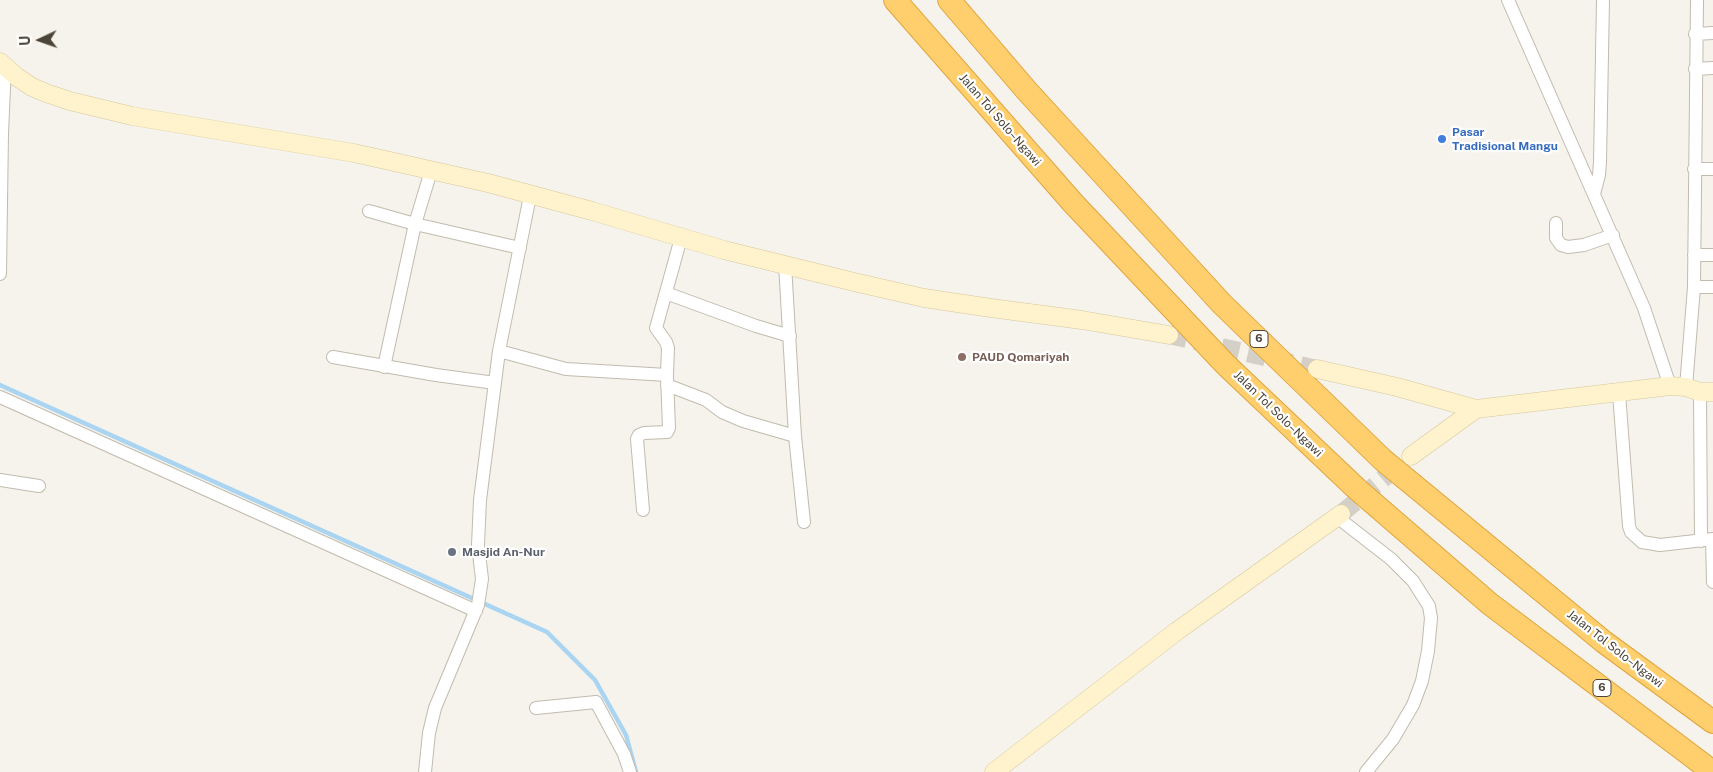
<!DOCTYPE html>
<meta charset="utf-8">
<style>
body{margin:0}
#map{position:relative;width:1713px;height:772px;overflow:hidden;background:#f6f3ec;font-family:"Public Sans",sans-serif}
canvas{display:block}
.north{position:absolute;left:15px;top:15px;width:50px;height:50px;-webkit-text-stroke:4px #fff;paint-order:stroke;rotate:267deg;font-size:14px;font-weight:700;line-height:20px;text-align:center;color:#4b4439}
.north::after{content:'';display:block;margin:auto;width:18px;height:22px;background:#4b4439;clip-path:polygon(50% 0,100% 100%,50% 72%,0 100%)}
</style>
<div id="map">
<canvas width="1713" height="772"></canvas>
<div class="north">U</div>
</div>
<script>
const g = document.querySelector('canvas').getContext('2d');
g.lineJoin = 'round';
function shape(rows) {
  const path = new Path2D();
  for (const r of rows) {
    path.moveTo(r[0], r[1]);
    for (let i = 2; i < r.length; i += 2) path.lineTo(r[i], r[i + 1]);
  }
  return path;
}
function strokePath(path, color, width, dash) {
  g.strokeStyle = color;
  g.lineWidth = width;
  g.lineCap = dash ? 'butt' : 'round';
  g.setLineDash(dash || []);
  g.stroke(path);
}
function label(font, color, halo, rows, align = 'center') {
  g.font = font + ' "Public Sans",sans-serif';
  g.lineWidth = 4.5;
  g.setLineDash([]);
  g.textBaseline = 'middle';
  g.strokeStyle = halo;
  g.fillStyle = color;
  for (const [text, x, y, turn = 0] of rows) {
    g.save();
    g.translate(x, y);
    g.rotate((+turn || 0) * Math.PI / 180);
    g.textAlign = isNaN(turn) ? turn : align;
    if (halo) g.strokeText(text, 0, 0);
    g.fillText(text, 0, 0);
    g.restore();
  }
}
strokePath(shape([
 [0,385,547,632,595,680,626,735,636,772]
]), '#a9d4f2', 4.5);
strokePath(shape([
 [1169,335,1317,369],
 [1341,514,1403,462]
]), '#d4d0c8', 18, [18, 9]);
const street = shape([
 [1508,0,1644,308,1670,386],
 [1695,34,1713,33],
 [1695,69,1713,68],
 [1694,169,1713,169],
 [1594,194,1599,175,1600,162,1603,0],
 [369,211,415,224,520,248],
 [1556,223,1556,238,1561,245,1568,247,1584,245,1613,235],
 [1694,255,1713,255],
 [785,264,795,436,804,522],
 [0,274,2,133,5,67],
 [1694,287,1713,287],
 [666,293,756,326,790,336],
 [499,351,566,369,667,375],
 [333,357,436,375,495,383],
 [384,367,415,224,431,171],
 [667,385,706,400,722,412,743,421,795,436],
 [1686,387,1694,287,1697,0],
 [1700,392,1701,541],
 [1619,393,1629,526,1631,532,1642,542,1660,545,1713,539],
 [0,397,476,611],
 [0,480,39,486],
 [643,510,637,439,639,435,644,433,667,432,669,428,667,375,668,348,666,342,656,328,681,238],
 [1337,517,1391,559,1413,581,1429,606,1431,618,1428,651,1422,681,1413,705,1393,739,1366,772],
 [1712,539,1713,582],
 [536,708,596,702,624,754,630,772],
 [425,772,429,733,435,708,478,605,482,579,478,545,480,500,499,351,530,196]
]);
const secondary = shape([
 [0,62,17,77,32,87,46,93,70,101,132,116,354,153,488,183,592,211,724,250,854,282,924,298,991,308,1082,320,1169,335],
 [1317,369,1397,387,1476,409,1670,386,1686,387,1700,392,1713,392],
 [1411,456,1476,409],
 [994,772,1177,631,1341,514]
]);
const highway = shape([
 [895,0,1073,203,1226,365,1358,490,1490,604,1713,772],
 [949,0,1027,91,1222,304,1383,460,1604,642,1713,722]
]);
strokePath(street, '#c2bbae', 14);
strokePath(secondary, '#d6c79b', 19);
strokePath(highway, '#e0a43c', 24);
strokePath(street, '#fff', 12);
strokePath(secondary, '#fff3cd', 18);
strokePath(highway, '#ffcf6e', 22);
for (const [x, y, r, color] of [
 [1442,139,5,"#3f7fe0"],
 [962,357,5,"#8d6e63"],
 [452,552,5,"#6b7280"]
]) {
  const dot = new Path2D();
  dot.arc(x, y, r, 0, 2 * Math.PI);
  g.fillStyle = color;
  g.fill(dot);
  strokePath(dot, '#fff', 2);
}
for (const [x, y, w] of [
 [1259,339,18],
 [1602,688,18]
]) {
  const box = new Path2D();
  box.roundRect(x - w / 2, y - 8.5, w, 17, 4);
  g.fillStyle = '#fff';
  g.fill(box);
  strokePath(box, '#4b4439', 1);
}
label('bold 11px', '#4b4439', null, [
 ["6",1259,339],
 ["6",1602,688]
]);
label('12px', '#4b4439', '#fff', [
 ["Jalan Tol Solo–Ngawi",1000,120,49],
 ["Jalan Tol Solo–Ngawi",1278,414,44],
 ["Jalan Tol Solo–Ngawi",1615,649,38]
]);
label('bold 12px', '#366cbe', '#fff', [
 ["Pasar",1452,132],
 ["Tradisional Mangu",1452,146]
], 'left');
label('bold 12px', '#785e54', '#fff', [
 ["PAUD Qomariyah",972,357]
], 'left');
label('bold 12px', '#5b616d', '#fff', [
 ["Masjid An-Nur",462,552]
], 'left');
</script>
